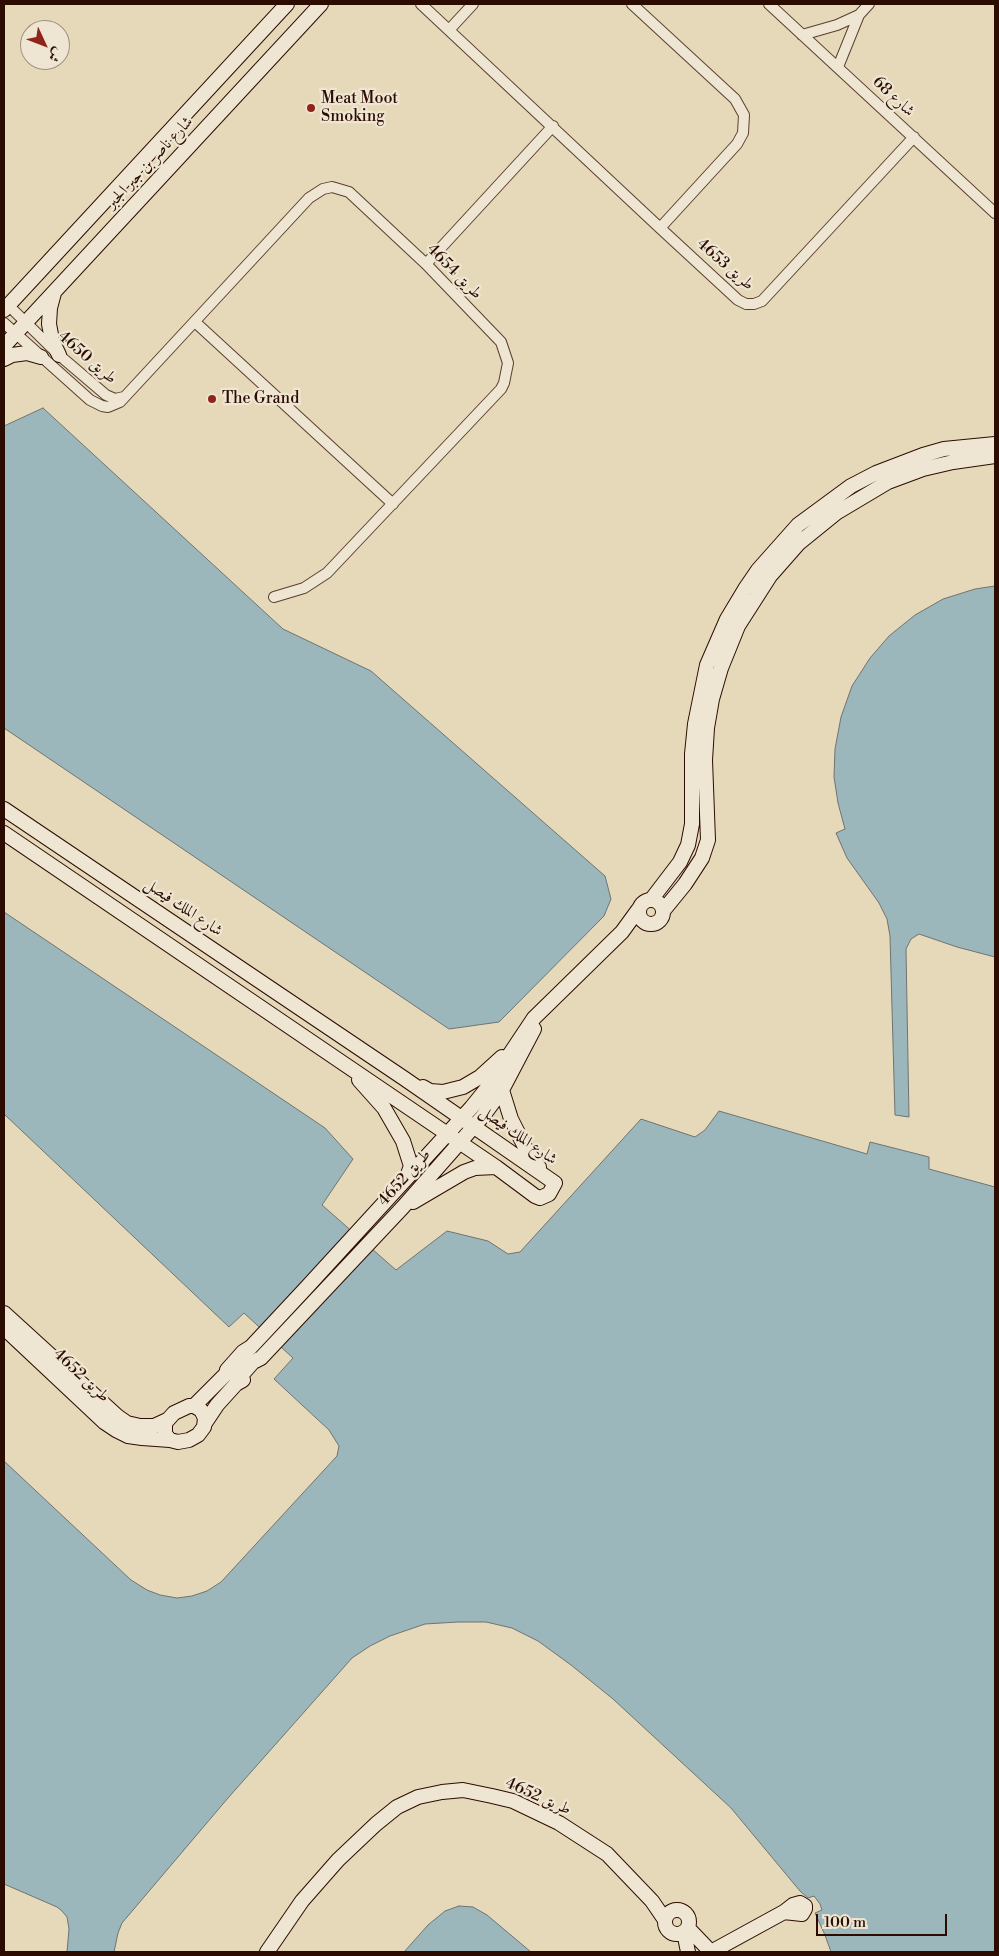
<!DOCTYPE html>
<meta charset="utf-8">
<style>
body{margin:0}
#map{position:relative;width:999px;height:1956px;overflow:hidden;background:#e5d9ba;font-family:"Libre Bodoni",Amiri,serif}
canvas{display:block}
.frame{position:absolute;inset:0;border:5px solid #2c0c01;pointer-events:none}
.north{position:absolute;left:20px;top:20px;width:50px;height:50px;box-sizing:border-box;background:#eee6d2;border:1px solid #a08f7e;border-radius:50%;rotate:133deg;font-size:14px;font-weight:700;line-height:20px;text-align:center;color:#2c0c01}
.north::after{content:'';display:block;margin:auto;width:18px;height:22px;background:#8f2418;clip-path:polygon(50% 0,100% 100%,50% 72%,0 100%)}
.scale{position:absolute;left:816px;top:1914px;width:131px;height:22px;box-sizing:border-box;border:2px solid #2c0c01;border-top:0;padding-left:6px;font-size:15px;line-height:18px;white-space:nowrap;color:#2c0c01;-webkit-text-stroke:4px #eee6d2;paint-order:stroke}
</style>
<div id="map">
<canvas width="999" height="1956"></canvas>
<div class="frame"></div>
<div class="north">ش</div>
<div class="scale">100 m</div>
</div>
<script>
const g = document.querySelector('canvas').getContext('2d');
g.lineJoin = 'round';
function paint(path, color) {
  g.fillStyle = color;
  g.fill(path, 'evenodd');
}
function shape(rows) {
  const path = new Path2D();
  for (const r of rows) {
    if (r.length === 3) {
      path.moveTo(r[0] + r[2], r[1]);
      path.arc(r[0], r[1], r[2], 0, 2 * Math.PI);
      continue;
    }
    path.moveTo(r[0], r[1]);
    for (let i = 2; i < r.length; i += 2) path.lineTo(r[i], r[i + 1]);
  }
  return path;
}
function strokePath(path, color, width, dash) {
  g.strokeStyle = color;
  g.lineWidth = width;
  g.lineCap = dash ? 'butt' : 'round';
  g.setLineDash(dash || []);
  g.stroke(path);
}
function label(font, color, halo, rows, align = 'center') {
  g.font = font + ' "Libre Bodoni",Amiri,serif';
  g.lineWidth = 4.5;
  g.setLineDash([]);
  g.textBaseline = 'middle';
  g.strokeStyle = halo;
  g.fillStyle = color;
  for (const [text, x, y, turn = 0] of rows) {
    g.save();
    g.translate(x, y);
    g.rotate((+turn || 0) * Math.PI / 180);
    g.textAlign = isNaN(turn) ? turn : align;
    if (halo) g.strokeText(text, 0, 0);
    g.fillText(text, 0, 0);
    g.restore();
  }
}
const water = shape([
 [43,408,283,629,371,671,605,876,611,899,604,916,499,1022,449,1029,4,728,4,426,43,408],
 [995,586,995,957,957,947,919,934,911,939,906,949,909,1117,895,1115,890,936,887,919,879,903,847,858,836,833,845,829,838,803,834,777,835,749,841,717,852,686,870,658,889,636,915,615,943,599,975,589,995,586],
 [4,912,325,1128,353,1159,322,1205,396,1270,447,1231,488,1241,508,1254,520,1252,641,1119,695,1137,705,1130,719,1111,867,1154,870,1142,929,1157,929,1169,995,1187,995,1952,831,1952,825,1935,815,1913,822,1910,820,1904,814,1896,808,1898,800,1891,731,1808,613,1699,571,1665,538,1641,512,1628,486,1622,458,1622,425,1624,390,1636,370,1646,352,1658,228,1798,122,1923,118,1933,114,1952,67,1952,69,1929,67,1917,62,1911,57,1907,4,1884,4,1461,131,1580,147,1590,160,1595,177,1598,192,1596,207,1591,221,1582,337,1456,339,1446,329,1430,274,1379,293,1358,244,1313,229,1327,4,1114,4,912],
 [459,1906,473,1907,487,1915,531,1952,404,1952,428,1925,445,1911,459,1906]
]);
paint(water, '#9bb7bb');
strokePath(water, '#6f7371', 1);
const street = shape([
 [421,4,660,228,738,300,746,304,754,304,762,301,914,137],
 [632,4,735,99,744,115,743,133,737,144,660,228],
 [769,4,995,213],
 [449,30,473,4],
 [802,35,837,25,859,15],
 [838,67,859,15,869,4],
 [426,264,553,126],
 [8,305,59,355,106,395,115,399,124,397],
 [195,322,393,504],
 [4,323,90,400,102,406,108,407,120,402,309,198,323,189,332,187,349,192,426,264,501,342,508,363,504,383,501,389,327,573,304,588,274,597]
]);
const secondary = shape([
 [54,293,50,308,49,324,52,340,59,355],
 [4,310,287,4],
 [4,346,321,4],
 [4,359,12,355,27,353,41,357],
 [4,809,405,1079,555,1183,549,1194,540,1198,535,1196,496,1167,4,833],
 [651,912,12],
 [651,900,680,862,688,845,692,824,692,754,695,724,707,665,727,619,745,589,758,570,798,525,851,486,876,473,923,455,944,449,995,444],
 [663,911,685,884,702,858,708,840,705,760,707,728,712,699,721,668,738,626,770,576,799,543,836,513,888,482,923,469,953,462,995,456],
 [359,1080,384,1108,403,1141,411,1166,407,1177],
 [423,1087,430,1091,443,1092,463,1087,480,1077,502,1057],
 [502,1090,511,1119,527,1151,539,1167],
 [413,1202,464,1172,475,1168,496,1167],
 [4,1313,117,1416,127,1423,140,1426,154,1426,167,1420],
 [4,1328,104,1422,116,1430,128,1436,142,1438,170,1440],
 [226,1374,227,1370,243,1352,251,1347,307,1287,471,1108,488,1087,534,1018,622,932,638,910],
 [236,1384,238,1379,253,1362,261,1358,403,1207,483,1116,502,1090,534,1029],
 [189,1406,194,1406,201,1410,205,1418,204,1427,198,1435,189,1440,178,1442,170,1440,165,1434,165,1423,174,1413,189,1406],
 [194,1406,226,1374,233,1369],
 [205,1423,217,1405,236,1384,243,1380],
 [677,1922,12],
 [688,1928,711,1952],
 [684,1932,688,1952],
 [267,1952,302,1901,338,1860,376,1824,397,1807,418,1797,442,1792,463,1790,492,1796,513,1801,559,1823,607,1854,652,1901,665,1920],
 [711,1952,784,1912,793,1905,800,1903,805,1906,805,1909,802,1914,784,1912]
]);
strokePath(street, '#5a3f2f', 12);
strokePath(secondary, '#2c0c01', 16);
strokePath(street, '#eee6d2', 10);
strokePath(secondary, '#eee6d2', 14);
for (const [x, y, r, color] of [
 [311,108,5,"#8f2418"],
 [212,399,5,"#8f2418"]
]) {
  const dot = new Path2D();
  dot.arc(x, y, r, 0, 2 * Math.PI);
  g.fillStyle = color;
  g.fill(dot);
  strokePath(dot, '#eee6d2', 2);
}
label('16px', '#2c0c01', '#eee6d2', [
 ["شارع 68",893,97,43],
 ["شارع ناصر بن جبر الجبر",150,163,-47],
 ["طريق 4653",725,265,41],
 ["طريق 4654",454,272,45],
 ["طريق 4650",87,358,41],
 ["شارع الملك فيصل",183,908,34],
 ["شارع الملك فيصل",518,1136,35],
 ["طريق 4652",405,1178,-48],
 ["طريق 4652",81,1376,43],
 ["طريق 4652",538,1797,24]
]);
label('16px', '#2c0c01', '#eee6d2', [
 ["Meat Moot",321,99],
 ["Smoking",321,117],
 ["The Grand",222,399]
], 'left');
</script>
